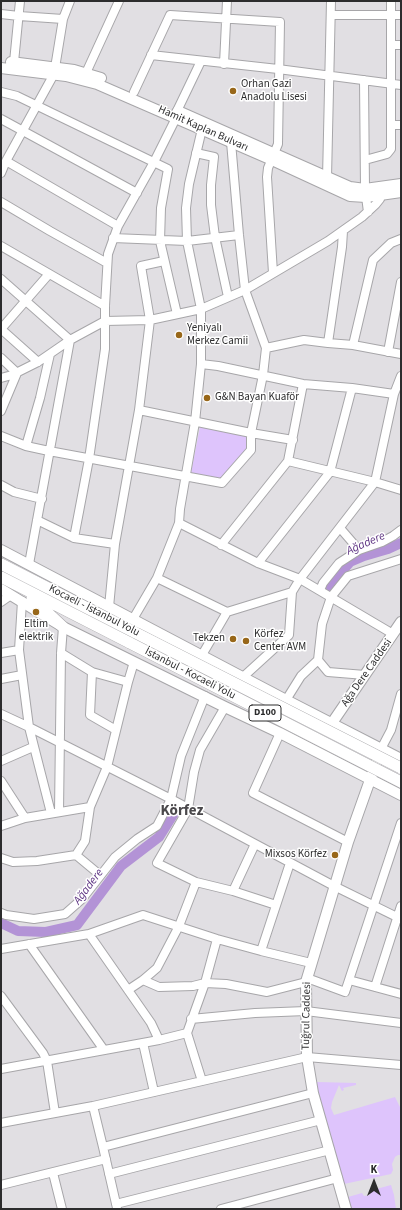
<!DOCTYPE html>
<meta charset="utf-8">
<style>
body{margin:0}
#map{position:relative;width:402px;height:1210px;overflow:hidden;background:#e1dfe3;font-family:"Source Sans 3",sans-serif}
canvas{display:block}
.frame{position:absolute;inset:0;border:2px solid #2c2c2d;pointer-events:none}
.north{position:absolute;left:354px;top:1162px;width:40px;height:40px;-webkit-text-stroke:3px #fff;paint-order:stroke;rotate:0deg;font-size:11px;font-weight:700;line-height:16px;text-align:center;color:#2c2c2d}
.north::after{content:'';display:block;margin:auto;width:14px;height:18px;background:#2c2c2d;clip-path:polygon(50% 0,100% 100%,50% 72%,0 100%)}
</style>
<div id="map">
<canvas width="402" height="1210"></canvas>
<div class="frame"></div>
<div class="north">K</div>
</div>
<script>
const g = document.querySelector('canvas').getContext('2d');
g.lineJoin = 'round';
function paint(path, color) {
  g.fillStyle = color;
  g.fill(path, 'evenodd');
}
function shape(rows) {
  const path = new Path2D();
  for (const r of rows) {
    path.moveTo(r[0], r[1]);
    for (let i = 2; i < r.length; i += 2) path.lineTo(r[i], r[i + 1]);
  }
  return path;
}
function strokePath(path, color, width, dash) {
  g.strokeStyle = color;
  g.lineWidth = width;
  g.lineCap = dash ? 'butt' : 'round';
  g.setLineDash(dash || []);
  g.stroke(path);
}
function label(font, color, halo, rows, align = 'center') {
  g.font = font + ' "Source Sans 3",sans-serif';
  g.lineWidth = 3;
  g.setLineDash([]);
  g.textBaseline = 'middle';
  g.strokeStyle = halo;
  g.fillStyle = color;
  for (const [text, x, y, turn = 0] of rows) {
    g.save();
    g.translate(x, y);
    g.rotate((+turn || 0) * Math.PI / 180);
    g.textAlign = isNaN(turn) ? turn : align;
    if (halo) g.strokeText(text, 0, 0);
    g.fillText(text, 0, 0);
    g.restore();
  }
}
paint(shape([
 [200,427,252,437,247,454,221,480,191,473],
 [317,1082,356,1083,356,1085,343,1088,344,1090,342,1091,339,1085,332,1102,331,1108,334,1115,395,1097,401,1109,401,1155,398,1155,395,1157,392,1164,393,1170,391,1174,344,1184,317,1092],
 [391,1185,394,1195,396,1209,352,1209,348,1197,362,1193,364,1196,370,1195,369,1191]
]), '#dec4fc');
strokePath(shape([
 [327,589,350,562,364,556,388,549,401,543],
 [1,923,18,931,46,932,77,925,121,866,159,837,176,810]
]), '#b393d6', 10);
const minor = shape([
 [1,14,19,16,63,19],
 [331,15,401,15],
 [392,45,401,45],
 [151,55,278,69,401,85],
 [14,62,20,1],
 [224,64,227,1],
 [86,73,119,1],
 [364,80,365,189,368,212],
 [1,92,17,96,168,169,161,208,160,241,177,314],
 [134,92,170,15,280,22,278,144,268,168,267,177,273,273],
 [1,119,137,193],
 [392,125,401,125],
 [231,142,239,235,245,290,266,348,304,340,328,343,353,345,401,354],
 [196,153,214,157,211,185,211,205,215,237,228,297],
 [365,160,387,154,391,149,391,1],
 [6,161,118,226],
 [1,173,6,161,54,74,63,19,70,1],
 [327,178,331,1],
 [1,202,50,231,107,263],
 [113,238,187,241,239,235],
 [1,246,105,306],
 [1,279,70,340,29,564],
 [1,329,49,274],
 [1,329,38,362],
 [328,343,342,247,343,231],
 [353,345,373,260,391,243,401,239],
 [388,352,401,282],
 [1,358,17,373,1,411],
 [201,364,218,366,303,384,352,388,394,394],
 [1,378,12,375,38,362,70,340,105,321,150,320,201,309,245,290,328,241,362,217,376,204,380,199,380,190],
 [139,410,251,433,293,440],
 [1,436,26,446,49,451,222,483,251,450,251,433,263,375,266,348],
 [26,446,40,398,50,354],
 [288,461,375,482,401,490],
 [1,485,14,492,42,499],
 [37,520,74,538,115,544],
 [179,523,258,563,300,579,393,634],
 [340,528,359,550],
 [74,538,89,459,105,349,105,306,108,254,118,226,154,162,176,118,177,111,201,61],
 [221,545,288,461,303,384],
 [258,563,330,472,352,388],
 [157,578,227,612],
 [320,590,323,583,339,563,359,550,382,542,393,536,401,530],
 [22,601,19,650,29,727,51,813],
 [1,602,11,595],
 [109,607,115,544,139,410,150,320,141,266,164,261],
 [133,619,157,578,179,523,180,509,195,422,201,364,201,309,187,241,186,208,189,184,202,129],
 [1,653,19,650],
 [61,653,92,672,128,682],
 [202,655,227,612,292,592,300,579,375,482,394,394,401,376],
 [92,672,90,715,116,730],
 [365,675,328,672,318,660,322,624,331,597,348,576,401,559],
 [243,677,289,635,292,592],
 [1,679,22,675],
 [286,700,301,676,318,660],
 [225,707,200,750,194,772,188,809,157,863,196,882,233,891,255,844],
 [1,714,29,727,171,799,334,886,401,919],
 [280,733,253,793,348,842],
 [381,749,391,730,401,694],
 [1,761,33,747],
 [1,781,25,818],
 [59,812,61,653,63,627],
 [401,823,349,980,401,994],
 [1,826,25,818,90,807,107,767,128,682,134,662],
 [76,855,100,875],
 [1,858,13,862,37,861,76,855,85,841,90,807],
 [233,891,276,905],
 [1,913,6,915,34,919,65,914,82,899,115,857,137,839,157,826,171,799,181,756,205,696],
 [89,934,151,1023,159,1040],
 [29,944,104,1050],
 [1,949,89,934,143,915,217,939,261,951,311,963],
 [261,951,290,863],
 [307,978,345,992,349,980],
 [143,980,159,987,193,986,205,983,226,984,267,992,306,982],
 [375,987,401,906],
 [128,990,143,980,157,968,179,926,196,882],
 [1,996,43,1053,47,1061,55,1113],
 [191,1019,255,1013,306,1011,401,1023],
 [143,1043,154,1092],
 [1,1069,159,1040,187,1033],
 [202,1081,187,1033,205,983,217,939],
 [93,1106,103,1147,117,1208],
 [1,1123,93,1106,307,1057,401,1065],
 [103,1147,313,1093],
 [53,1173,62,1209],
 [109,1174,321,1120],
 [1,1185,106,1159],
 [116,1204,330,1150],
 [221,1209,338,1178]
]);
const major = shape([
 [11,62,74,70,101,78],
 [1,68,66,76,97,84,272,160,350,196,366,197,401,192],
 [178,111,350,187,365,189,401,184],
 [1,550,286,700,401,759],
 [1,589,63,627,225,707,280,733,401,795],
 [332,723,401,622],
 [346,1209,313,1093,307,1057,306,982,348,842,381,749]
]);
const highway = shape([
 [1,564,136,633],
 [1,577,130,643],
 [32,598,63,627]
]);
strokePath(minor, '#a7a6a9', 10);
strokePath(major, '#a7a6a9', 12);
strokePath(highway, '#a7a6a9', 12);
strokePath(minor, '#fff', 8);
strokePath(major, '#fff', 10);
strokePath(highway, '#fff', 11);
const highwayBridge = shape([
 [136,633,401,768],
 [130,643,401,782]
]);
strokePath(highwayBridge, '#a7a6a9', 12, []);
strokePath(highwayBridge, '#fff', 11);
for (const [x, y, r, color] of [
 [233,91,4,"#986719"],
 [179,335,4,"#986719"],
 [207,398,4,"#986719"],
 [36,612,4,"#986719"],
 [233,639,4,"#986719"],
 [246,641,4,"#986719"],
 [335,855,4,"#986719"]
]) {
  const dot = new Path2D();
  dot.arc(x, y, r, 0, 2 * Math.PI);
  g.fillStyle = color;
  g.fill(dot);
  strokePath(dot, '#fff', 1.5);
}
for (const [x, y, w] of [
 [265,713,32]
]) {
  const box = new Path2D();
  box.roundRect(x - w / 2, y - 8, w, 16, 3);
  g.fillStyle = '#fff';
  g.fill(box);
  strokePath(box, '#2c2c2d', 1);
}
label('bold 10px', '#2c2c2d', null, [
 ["D100",265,713]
]);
label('11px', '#2c2c2d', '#fff', [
 ["Orhan Gazi",241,85],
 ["Anadolu Lisesi",241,98],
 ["Yeniyalı",187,329],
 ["Merkez Camii",187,342],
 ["G&N Bayan Kuaför",215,398],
 ["Eltim",36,625,"center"],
 ["elektrik",36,638,"center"],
 ["Körfez",254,635],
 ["Center AVM",254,648],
 ["Tekzen",225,639,"right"],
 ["Mixsos Körfez",327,855,"right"]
], 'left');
label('11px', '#2c2c2d', '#fff', [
 ["Hamit Kaplan Bulvarı",203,129,24],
 ["Kocaeli - İstanbul Yolu",94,611,27],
 ["Ağa Dere Caddesi",367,673,-55],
 ["İstanbul - Kocaeli Yolu",190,674,27],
 ["Tuğrul Caddesi",307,1016,-89]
]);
label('italic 12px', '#5e3483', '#fff', [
 ["Ağadere",366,544,-24],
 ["Ağadere",89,887,-53]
]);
label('bold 15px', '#4a484b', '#fff', [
 ["Körfez",182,812]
]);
</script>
